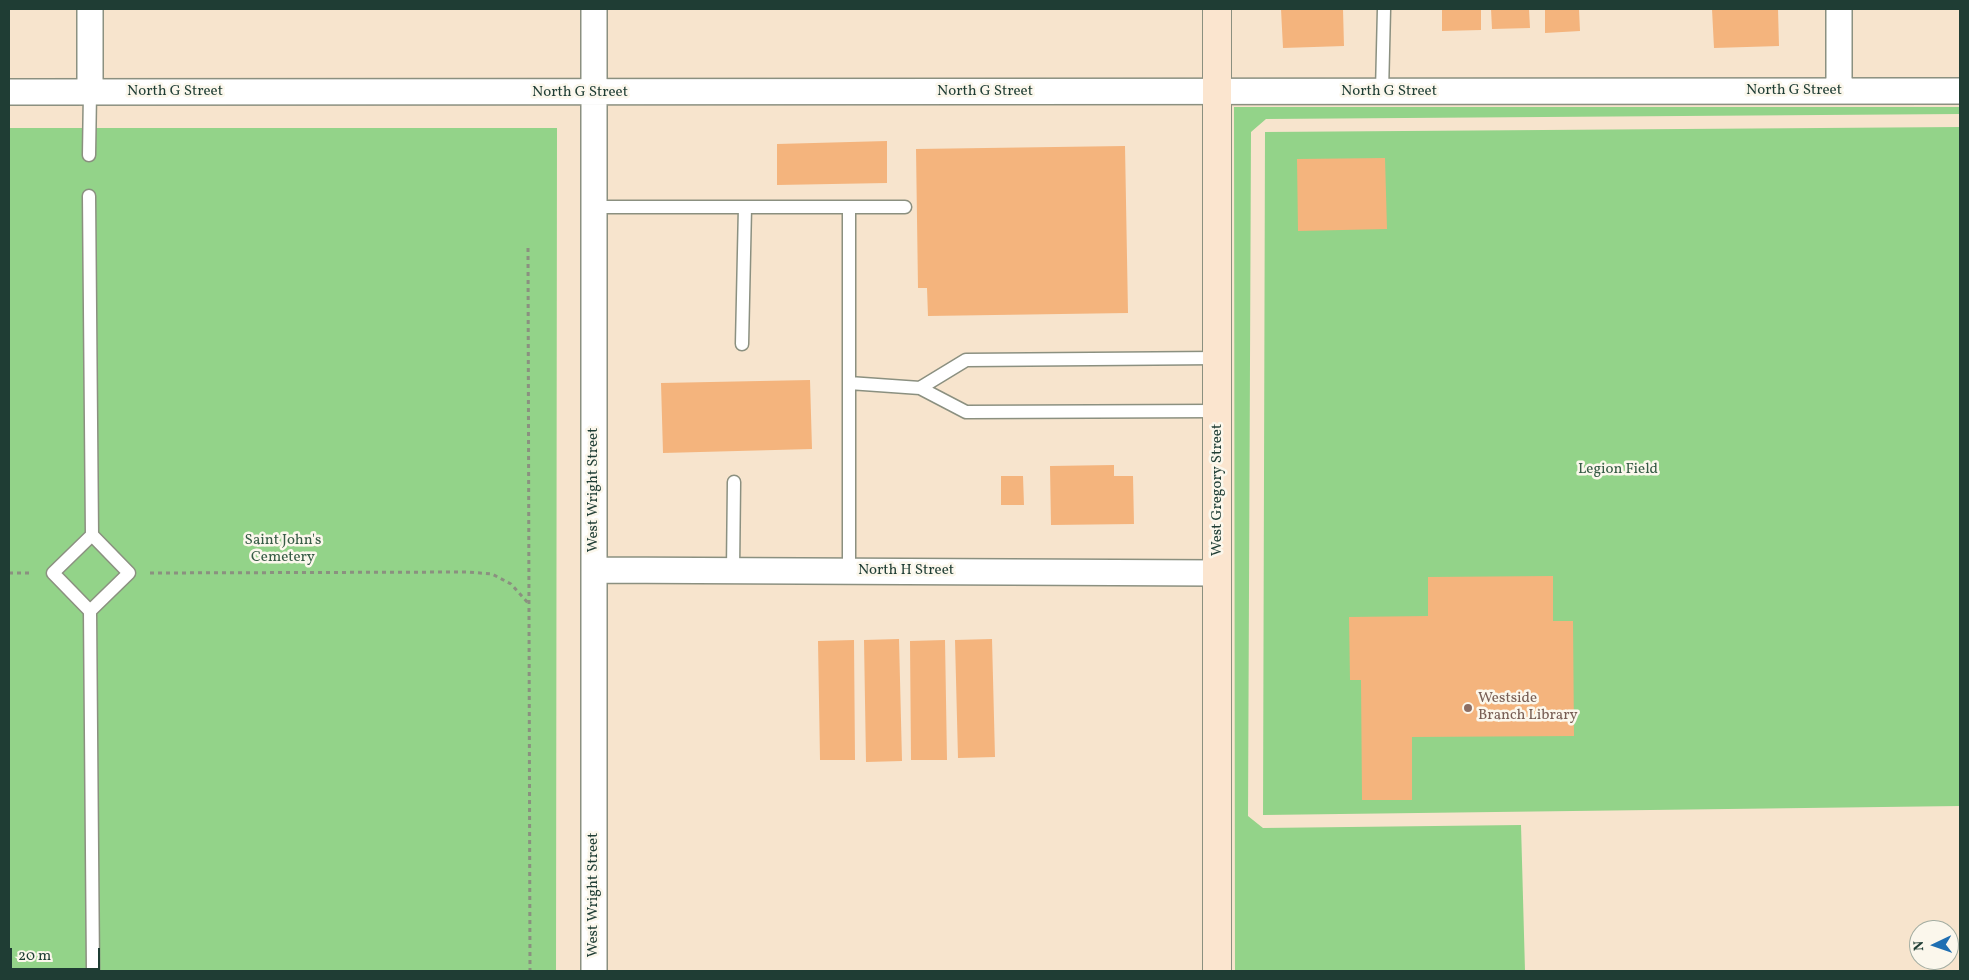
<!DOCTYPE html>
<style>
body{margin:0}
#map{position:relative;width:1969px;height:980px;overflow:hidden;background:#f7e4cd;font-family:Vollkorn,serif}
canvas{display:block}
.frame{position:absolute;inset:0;border:10px solid #1f3d34;pointer-events:none}
.north{position:absolute;left:1909px;top:920px;width:50px;height:50px;box-sizing:border-box;background:#fbf7ec;border:1px solid #a3ada2;border-radius:50%;rotate:267deg;font-size:14px;font-weight:700;line-height:20px;text-align:center;color:#1f3d34}
.north::after{content:'';display:block;margin:auto;width:18px;height:22px;background:#1f6fb2;clip-path:polygon(50% 0,100% 100%,50% 72%,0 100%)}
.scale{position:absolute;left:10px;top:948px;width:90px;height:22px;box-sizing:border-box;border:2px solid #1f3d34;border-top:0;padding-left:6px;font-size:15px;line-height:18px;white-space:nowrap;color:#1f3d34;-webkit-text-stroke:4px #fbf7ec;paint-order:stroke}
</style>
<div id="map">
<canvas width="1969" height="980"></canvas>
<div class="frame"></div>
<div class="north">N</div>
<div class="scale">20 m</div>
</div>
<script>
const g = document.querySelector('canvas').getContext('2d');
g.lineJoin = 'round';
function paint(path, color) {
  g.fillStyle = color;
  g.fill(path, 'evenodd');
}
function shape(rows) {
  const path = new Path2D();
  for (const r of rows) {
    path.moveTo(r[0], r[1]);
    for (let i = 2; i < r.length; i += 2) path.lineTo(r[i], r[i + 1]);
  }
  return path;
}
function strokePath(path, color, width, dash) {
  g.strokeStyle = color;
  g.lineWidth = width;
  g.lineCap = dash ? 'butt' : 'round';
  g.setLineDash(dash || []);
  g.stroke(path);
}
function label(font, color, halo, rows, align = 'center') {
  g.font = font + ' Vollkorn,serif';
  g.lineWidth = 5;
  g.setLineDash([]);
  g.textBaseline = 'middle';
  g.strokeStyle = halo;
  g.fillStyle = color;
  for (const [text, x, y, turn = 0] of rows) {
    g.save();
    g.translate(x, y);
    g.rotate((+turn || 0) * Math.PI / 180);
    g.textAlign = isNaN(turn) ? turn : align;
    if (halo) g.strokeText(text, 0, 0);
    g.fillText(text, 0, 0);
    g.restore();
  }
}
paint(shape([
 [1234,107,1960,107,1960,114,1266,119,1251,132,1248,816,1263,828,1521,825,1525,971,1235,971],
 [1960,127,1960,806,1263,815,1265,132],
 [9,128,557,128,556,971,9,971]
]), '#93d389');
paint(shape([
 [1281,9,1343,9,1344,46,1283,48],
 [1442,9,1481,9,1481,30,1442,31],
 [1491,9,1529,9,1530,28,1492,29],
 [1545,9,1579,9,1580,31,1545,33],
 [1712,9,1778,9,1779,46,1714,48],
 [887,141,887,183,777,185,777,144],
 [1125,146,1128,313,928,316,927,288,918,288,916,149],
 [1385,158,1387,229,1298,231,1297,159],
 [810,380,812,449,663,453,661,383],
 [1114,465,1114,476,1133,476,1134,524,1051,525,1050,466],
 [1001,476,1023,476,1024,505,1001,505],
 [1553,576,1553,621,1573,621,1574,736,1412,737,1412,800,1362,800,1361,680,1350,680,1349,617,1428,616,1428,577],
 [899,639,902,761,866,762,864,640],
 [992,639,995,757,958,758,955,640],
 [854,640,855,760,820,760,818,641],
 [945,640,947,760,911,760,910,641]
]), '#f4b47d');
const lane = shape([
 [1382,92,1384,9],
 [89,155,90,92],
 [89,196,92,535],
 [594,207,905,207],
 [742,344,745,207],
 [849,383,920,388,966,412,1218,411],
 [920,388,966,360,1218,358],
 [733,570,734,482],
 [849,571,849,207],
 [90,611,129,573,92,535,53,573,90,611,93,971]
]);
const street = shape([
 [90,9,90,92],
 [1839,9,1839,91],
 [9,92,1960,91],
 [594,570,1218,573],
 [594,971,594,9]
]);
const secondary = shape([
 [1217,9,1217,971]
]);
strokePath(lane, '#8b9080', 15);
strokePath(street, '#8b9080', 28);
strokePath(secondary, '#8b9080', 30);
strokePath(shape([
 [528,248,530,971],
 [9,573,33,573],
 [150,573,468,572,492,574,511,584,529,604]
]), '#8b9080', 3, [4, 4]);
strokePath(lane, '#fff', 12);
strokePath(street, '#fff', 25);
strokePath(secondary, '#fbe5cf', 28);
for (const [x, y, r, color] of [
 [1468,708,5,"#8d6e63"]
]) {
  const dot = new Path2D();
  dot.arc(x, y, r, 0, 2 * Math.PI);
  g.fillStyle = color;
  g.fill(dot);
  strokePath(dot, '#fbf7ec', 2);
}
label('15px', '#1f3d34', '#fbf7ec', [
 ["North G Street",1794,91],
 ["North G Street",175,92],
 ["North G Street",985,92],
 ["North G Street",1389,92],
 ["North G Street",580,93],
 ["West Wright Street",594,490,-90],
 ["West Gregory Street",1218,490,-90],
 ["North H Street",906,571],
 ["West Wright Street",594,895,-90]
]);
label('15px', '#365b45', '#fbf7ec', [
 ["Legion Field",1618,470],
 ["Saint John's",283,541],
 ["Cemetery",283,558]
]);
label('15px', '#785e54', '#fbf7ec', [
 ["Westside",1478,699],
 ["Branch Library",1478,716]
], 'left');
</script>
